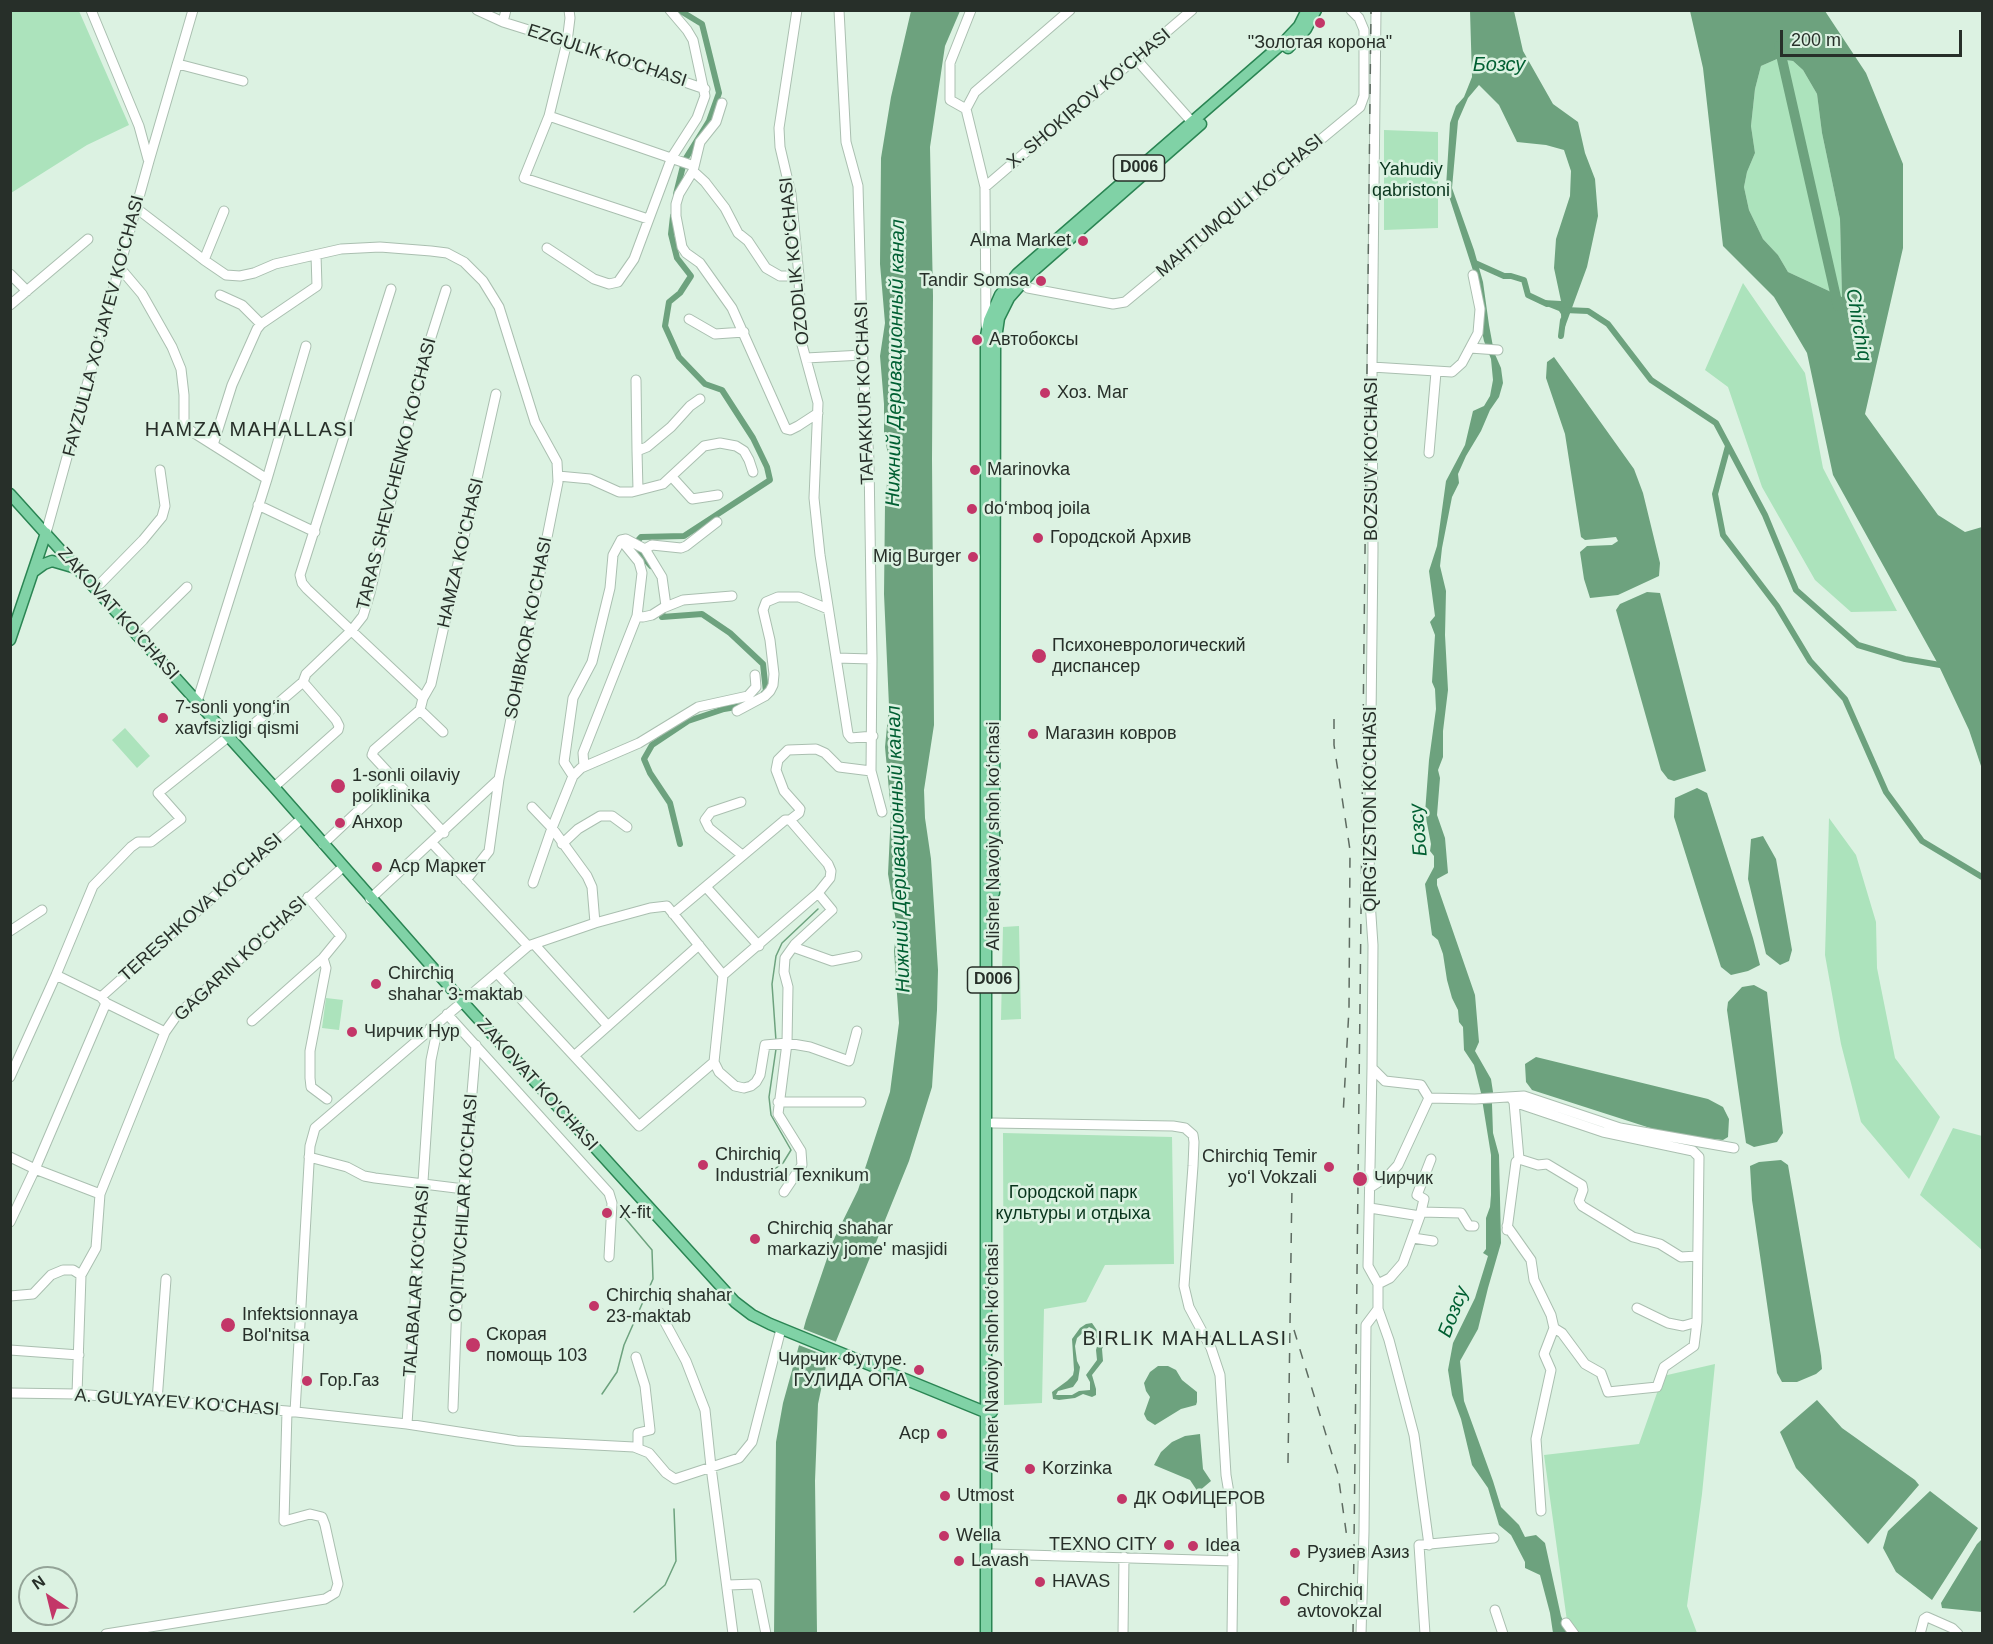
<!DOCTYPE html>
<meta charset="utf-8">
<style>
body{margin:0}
#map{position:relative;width:1993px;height:1644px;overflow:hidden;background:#dcf2e2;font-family:Arial,sans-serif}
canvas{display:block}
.frame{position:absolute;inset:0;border:12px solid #272f29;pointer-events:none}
.north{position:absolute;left:18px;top:1566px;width:60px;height:60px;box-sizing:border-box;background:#dcf2e2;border:2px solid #94a498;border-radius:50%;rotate:325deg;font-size:16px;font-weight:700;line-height:24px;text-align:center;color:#272f29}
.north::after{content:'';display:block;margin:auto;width:21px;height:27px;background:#c33668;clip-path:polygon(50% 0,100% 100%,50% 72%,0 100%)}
.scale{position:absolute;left:1780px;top:30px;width:182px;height:27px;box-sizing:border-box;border:3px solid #272f29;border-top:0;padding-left:8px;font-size:18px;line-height:21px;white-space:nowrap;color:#272f29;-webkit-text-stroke:4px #dcf2e2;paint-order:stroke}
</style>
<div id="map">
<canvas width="1993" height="1644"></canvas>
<div class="frame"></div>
<div class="north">N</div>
<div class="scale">200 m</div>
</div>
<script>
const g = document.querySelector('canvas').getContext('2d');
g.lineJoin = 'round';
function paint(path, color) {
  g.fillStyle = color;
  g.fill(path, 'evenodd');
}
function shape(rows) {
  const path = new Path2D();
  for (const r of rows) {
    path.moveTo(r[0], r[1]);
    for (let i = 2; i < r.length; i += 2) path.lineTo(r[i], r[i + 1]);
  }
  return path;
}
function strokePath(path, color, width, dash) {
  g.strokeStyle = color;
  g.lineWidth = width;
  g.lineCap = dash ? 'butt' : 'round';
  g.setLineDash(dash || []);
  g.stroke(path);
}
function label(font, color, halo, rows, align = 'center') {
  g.font = font + ' Arial,sans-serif';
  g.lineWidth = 5;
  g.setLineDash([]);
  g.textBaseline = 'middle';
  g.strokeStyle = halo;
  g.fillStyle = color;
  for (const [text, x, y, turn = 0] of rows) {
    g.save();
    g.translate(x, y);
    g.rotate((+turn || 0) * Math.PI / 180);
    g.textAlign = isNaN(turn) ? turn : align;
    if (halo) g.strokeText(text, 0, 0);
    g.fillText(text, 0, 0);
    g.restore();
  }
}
paint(shape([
 [11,10,79,11,129,125,87,145,11,193],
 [1777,59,1793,61,1803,70,1817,94,1822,133,1840,219,1842,297,1788,272,1778,255,1763,239,1749,210,1744,187,1747,172,1755,153,1751,126,1755,89,1761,66],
 [1384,130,1438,132,1438,228,1384,230],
 [1743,283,1805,373,1823,468,1897,611,1851,612,1815,580,1762,487,1728,387,1705,370],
 [125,728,150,756,137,768,112,740],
 [1829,818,1856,855,1876,922,1877,968,1895,1058,1940,1117,1909,1179,1861,1122,1841,1044,1825,955],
 [1019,926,1021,1019,1001,1020,1003,927],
 [326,998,343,1000,339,1030,322,1028],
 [1953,1128,1982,1136,1982,1250,1920,1195],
 [1003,1133,1172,1137,1174,1264,1105,1265,1086,1302,1044,1309,1042,1403,1004,1405],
 [1715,1364,1702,1494,1687,1606,1697,1633,1576,1633,1567,1621,1544,1455,1639,1444,1663,1376]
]), '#ace3bc');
paint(shape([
 [911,11,960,11,945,46,930,147,933,296,932,459,934,725,924,790,925,818,931,859,938,970,937,1010,932,1087,909,1161,826,1366,818,1404,815,1481,817,1633,774,1634,776,1442,783,1403,806,1320,833,1241,858,1190,890,1092,899,1023,894,951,897,927,888,874,891,812,885,747,889,706,884,594,885,505,889,461,884,432,884,404,880,356,885,323,880,264,881,158,891,97],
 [1470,11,1514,11,1523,51,1553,104,1578,122,1585,153,1595,179,1598,216,1587,267,1562,335,1561,314,1559,311,1539,303,1543,300,1561,301,1554,268,1556,239,1570,196,1571,171,1564,150,1546,145,1517,142,1499,105,1479,85,1468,98,1458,121,1452,188,1474,250,1483,282,1489,325,1494,352,1501,368,1503,383,1499,397,1490,410,1481,431,1466,456,1458,474,1459,483,1452,497,1442,548,1440,566,1446,591,1445,635,1448,690,1443,731,1443,757,1438,770,1440,778,1437,815,1445,838,1448,873,1437,879,1437,885,1475,995,1479,1042,1475,1051,1491,1079,1493,1092,1492,1104,1493,1133,1499,1155,1501,1243,1488,1288,1478,1329,1460,1361,1464,1401,1493,1481,1501,1507,1519,1525,1525,1537,1536,1535,1545,1543,1561,1616,1568,1633,1553,1633,1550,1613,1540,1575,1525,1568,1525,1562,1511,1535,1499,1525,1488,1488,1472,1465,1461,1419,1452,1395,1448,1370,1453,1343,1475,1298,1488,1256,1483,1253,1486,1249,1486,1218,1490,1207,1491,1195,1491,1155,1481,1093,1474,1065,1464,1050,1463,1027,1459,1022,1458,1010,1452,998,1447,980,1443,954,1438,940,1432,935,1425,884,1434,867,1434,856,1430,851,1431,844,1425,813,1429,760,1436,709,1435,689,1432,682,1435,635,1430,622,1435,616,1429,571,1437,546,1446,481,1465,445,1473,411,1484,406,1490,396,1493,380,1491,359,1484,341,1481,327,1478,286,1446,187,1450,123,1456,106,1464,97,1472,77],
 [1690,11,1825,11,1866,73,1903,164,1903,248,1865,414,1938,515,1965,532,1982,527,1982,769,1969,730,1938,664,1833,475,1807,353,1774,297,1723,246,1703,68],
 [1777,59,1793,61,1803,70,1817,94,1822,133,1840,219,1842,297,1788,272,1778,255,1763,239,1749,210,1744,187,1747,172,1755,153,1751,126,1755,89,1761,66],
 [1554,357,1634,469,1643,493,1660,563,1659,576,1618,595,1590,598,1584,579,1580,552,1587,546,1612,545,1618,541,1616,537,1585,540,1581,537,1565,434,1546,378,1547,362],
 [1647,592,1660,593,1706,771,1674,781,1668,779,1661,770,1616,610,1620,604],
 [1697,788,1707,793,1753,938,1760,965,1748,971,1731,975,1721,967,1674,817,1675,798],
 [1763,836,1776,859,1792,950,1789,961,1780,965,1766,954,1748,879,1751,839],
 [1754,985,1767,992,1783,1133,1777,1142,1754,1147,1746,1143,1727,1010,1728,1002,1742,987],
 [1536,1057,1708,1099,1723,1107,1729,1119,1728,1137,1723,1140,1672,1135,1532,1090,1526,1082,1525,1064],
 [1781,1160,1788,1165,1821,1356,1822,1369,1816,1374,1797,1382,1782,1382,1777,1373,1752,1200,1750,1166,1759,1162],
 [1092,1323,1105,1342,1102,1349,1103,1361,1092,1375,1096,1389,1096,1395,1092,1397,1083,1394,1075,1398,1059,1400,1053,1399,1052,1392,1067,1381,1073,1375,1074,1370,1072,1339,1080,1328,1086,1324],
 [1089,1327,1093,1329,1098,1343,1096,1350,1097,1360,1086,1375,1090,1382,1090,1390,1079,1391,1072,1395,1056,1395,1058,1391,1073,1387,1078,1380,1080,1367,1077,1361,1075,1346,1077,1338],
 [1158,1366,1168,1366,1176,1370,1182,1380,1197,1392,1197,1402,1196,1405,1181,1409,1155,1425,1147,1420,1144,1414,1150,1397,1146,1391,1144,1383,1150,1372],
 [1817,1400,1842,1428,1915,1480,1919,1485,1868,1544,1796,1468,1780,1432],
 [1200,1434,1203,1469,1211,1481,1198,1492,1190,1480,1154,1465,1161,1452,1172,1442,1185,1436],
 [1930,1491,1978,1528,1932,1600,1896,1572,1883,1548,1888,1531],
 [1982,1539,1982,1612,1942,1608,1941,1603,1977,1544]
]), '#6da27e');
paint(shape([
 [801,1328,839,1343,832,1358,796,1344]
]), '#dcf2e2');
strokePath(shape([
 [776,1041,772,984,776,956,782,943,818,909],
 [769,1173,783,1163,791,1150,771,1115,769,1097,776,1049],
 [602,1394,617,1372,624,1345,653,1279,652,1250,625,1218],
 [634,1612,665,1585,676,1561,674,1509]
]), '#6da27e', 1.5);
strokePath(shape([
 [679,10,702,24,719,93,709,121,686,158],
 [676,194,683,166],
 [1475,263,1504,276,1511,276,1524,280,1528,295,1547,304],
 [1565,310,1588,311,1608,324,1651,380,1716,423,1765,515,1796,590,1858,645,1905,659,1946,666],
 [1561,336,1563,320],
 [1728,446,1715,494,1723,535,1777,606,1810,661,1845,699,1886,792,1922,841,1982,877],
 [651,566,633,546,641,537,684,536,770,480,767,467,753,438,722,390,705,384,679,357,665,326,669,302,680,293,691,276,677,258,671,234,673,216],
 [663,606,662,617,702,614,730,633,763,664,766,692,764,693],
 [680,844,670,803,650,773,644,759,652,745,688,721,724,709,742,706]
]), '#6da27e', 6);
strokePath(shape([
 [1779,46,1838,306]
]), '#6da27e', 10);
const minor = shape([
 [91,10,139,126,148,159],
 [477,10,503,22,567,42,705,89],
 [569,10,570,18,567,42,549,116,524,178,648,219],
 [797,10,779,128,780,147,791,194,799,276,801,341,818,403,814,498,820,555,848,734,851,738,873,736],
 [839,10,846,142,858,186,863,366,869,460,872,659,871,771,882,812],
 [971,10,950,63,950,100,966,109,985,187,986,326],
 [1376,10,1372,367,1373,550,1369,886,1373,945,1372,1068,1368,1266,1378,1284,1378,1309,1389,1340,1414,1435,1429,1545],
 [503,22,506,10],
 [1136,59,1192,122],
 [178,64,243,81],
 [722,103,716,122,700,142,693,171,679,194,676,204,676,216,682,247,686,253,700,263,732,308,786,429,790,430,798,426,818,413],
 [966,109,975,92,1070,10],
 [549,116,694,166],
 [693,171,705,182,725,208,738,233,748,241,766,268,780,276,799,276],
 [985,187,1192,10],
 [136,208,204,260,226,275,240,276,254,273,275,264,341,249,380,247,431,251,447,253,464,262,483,281,499,307,535,422,557,462,558,482,499,779,489,851,466,880],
 [547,248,594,279,609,284,618,282,634,259,672,157,697,118,705,96,693,40,687,30,670,10],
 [204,260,224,211],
 [120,268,142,294,172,347,181,369,184,395,184,421,186,426,191,431,267,479],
 [10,274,27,291],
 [1021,282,1028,288,1113,304,1125,302,1360,107,1364,96,1364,30,1359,18,1351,10],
 [391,289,300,575,302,583,307,589,423,698],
 [220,295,242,305,261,324],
 [10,305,88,239],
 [689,319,715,334,744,332],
 [1470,348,1498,350],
 [806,358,863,355],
 [1372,367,1452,372,1462,363,1478,333,1480,309,1473,275],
 [636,380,637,451],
 [213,445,232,385,257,329,261,324,317,286,316,255],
 [1429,453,1436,372],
 [558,476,590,479,619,492,632,492,663,484,704,446,720,443,736,446,744,451,749,460,753,472],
 [672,477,692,499,718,495],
 [638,490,637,451,647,447,671,427,690,406,700,399],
 [258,505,315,532],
 [46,533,149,161,193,10],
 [621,540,626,539,645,549,662,577,666,606],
 [645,549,652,545,681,548,686,546,717,522],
 [95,589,143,540,162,517,165,506,160,470],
 [637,616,643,617,652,615,663,608,683,600,732,596],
 [137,636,187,587],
 [836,658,872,659],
 [197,702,267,479,306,346],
 [420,710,443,732],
 [737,711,765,696,770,691,773,685,774,674,770,640,763,610,766,602,778,597,799,597,828,609],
 [255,723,303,682,306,674,352,630,363,616,370,593,420,372,446,290],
 [584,766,583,753,637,616,642,573,639,562,621,540],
 [573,776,564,762,573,698,592,662,610,588,613,555,621,540],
 [274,787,338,730,339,726,336,720,303,682],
 [741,802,711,812,705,820,709,828,742,855],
 [532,807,552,828,587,876,592,887,595,923],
 [790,820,799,813,800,809,784,791,776,770,778,760,788,750,816,749,825,753,839,767,871,771],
 [444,833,372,755,374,750,420,710,423,698,431,684,496,394],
 [432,843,528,946],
 [323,844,392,779],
 [562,844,578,829,600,816,612,816,627,827],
 [533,883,552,828,573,776,581,768,639,743,698,707,748,696,756,687,755,675],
 [706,887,759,946],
 [370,899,499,779],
 [673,914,785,820,790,820,828,864,831,871,830,878,818,893,723,975],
 [10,931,42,910],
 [534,944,608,1026],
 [793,947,832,961,857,956],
 [323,958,326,968,310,1051,310,1078,311,1087,327,1099],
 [497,973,639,1126,714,1062],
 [56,975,101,997,106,1003,165,1032],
 [101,997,301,819],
 [447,1014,609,1193,612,1203,609,1257],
 [252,1021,323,958,341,936,308,897],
 [574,1056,699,945],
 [1372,1068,1385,1081,1421,1085,1429,1098],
 [10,1077,56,975,93,886,131,847,138,842,151,842,181,819,158,793,228,737],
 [1429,1098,1475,1099,1524,1096,1620,1128,1734,1148],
 [778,1102,861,1102],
 [1514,1102,1603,1132,1693,1151,1699,1157,1697,1322,1694,1346,1664,1367,1657,1387,1608,1392,1601,1373,1585,1364,1562,1333,1554,1328],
 [993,1123,1173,1126,1185,1128,1193,1135,1194,1142,1193,1166,1184,1286,1189,1307,1211,1348,1220,1375,1226,1475,1231,1505,1233,1561,1232,1634],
 [10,1157,35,1169,100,1194],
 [309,1157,347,1167,364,1176,375,1178,464,1189],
 [1519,1159,1538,1165,1547,1164,1582,1185,1583,1190,1579,1201,1582,1206,1633,1237,1660,1244,1681,1257,1697,1256],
 [1371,1187,1388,1176,1398,1165,1429,1098],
 [784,1192,802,1165,801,1151,778,1114,787,1043,788,987,784,972,785,958,795,944,832,910,818,893],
 [1370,1208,1420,1216],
 [1421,1212,1461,1213,1469,1226,1474,1226],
 [10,1222,35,1169,106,1003],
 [1507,1226,1531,1260,1534,1280,1551,1315,1554,1328,1544,1354,1551,1370,1536,1439,1541,1511],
 [1507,1230,1516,1162,1519,1159,1514,1102,1512,1099],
 [1413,1238,1433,1241],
 [1378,1284,1390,1278,1403,1263,1420,1216,1424,1199,1417,1195,1431,1159],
 [10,1296,33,1294,51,1275,63,1270,73,1270,81,1275],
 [1637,1308,1668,1323,1683,1326,1697,1322],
 [660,1313,686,1361,705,1410,711,1467,733,1634],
 [10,1350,79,1355],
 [636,1357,645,1386,650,1430,638,1433,638,1448],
 [10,1393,77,1394,287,1411,407,1424,517,1441,634,1447,649,1453,666,1473,675,1479,739,1458,752,1442,781,1329],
 [77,1394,81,1275,96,1248,100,1194,165,1032,177,1015,343,867],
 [157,1401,166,1279],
 [453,1408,459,1249,476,1045],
 [295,1412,310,1146,315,1128,528,946,595,923,650,908,667,906,723,975,714,1062,719,1072,735,1086,744,1088,751,1086,756,1082,760,1075,765,1045,787,1043,810,1047,849,1061,857,1031],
 [407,1424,431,1060,436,1036,430,1028],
 [993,1554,1233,1561],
 [728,1585,756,1584,766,1634],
 [1495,1610,1503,1634],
 [1566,1623,1574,1634],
 [106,1634,325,1599,335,1593,338,1584,325,1525,322,1517,310,1514,284,1521,287,1411],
 [1123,1634,1124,1557],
 [1361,1634,1364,1532,1366,1325,1378,1309],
 [1425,1634,1419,1545,1494,1538],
 [1920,1634,1924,1619,1927,1617,1952,1628,1958,1634]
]);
const major = shape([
 [1288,48,1306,29,1316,10],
 [10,494,274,787,462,1001,735,1302,752,1315,770,1324,985,1412,992,1412],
 [33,572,44,564,52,561,76,568],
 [10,640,46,533],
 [994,893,995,345,999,318,1009,298,1031,273,1201,124],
 [986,1634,986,336,989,320,1000,295,1017,274,1284,42,1299,26,1307,10]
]);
strokePath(minor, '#aabfb0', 11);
strokePath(major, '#2a8553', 13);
strokePath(minor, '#fff', 9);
strokePath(major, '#80d2a6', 10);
strokePath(shape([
 [1334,719,1334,745,1350,850,1349,1009,1343,1116],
 [1294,1330,1338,1474,1347,1538],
 [1288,1463,1292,1185],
 [1353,1634,1371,10]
]), '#5e6b61', 1.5, [10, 10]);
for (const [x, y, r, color] of [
 [1320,23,6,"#c33668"],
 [1083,241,6,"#c33668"],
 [1041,281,6,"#c33668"],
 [977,340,6,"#c33668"],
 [1045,393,6,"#c33668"],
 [975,470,6,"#c33668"],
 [972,509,6,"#c33668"],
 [1038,538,6,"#c33668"],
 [973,557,6,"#c33668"],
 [1039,656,8,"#c33668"],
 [163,718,6,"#c33668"],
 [1033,734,6,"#c33668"],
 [338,786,8,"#c33668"],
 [340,823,6,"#c33668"],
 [377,867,6,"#c33668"],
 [376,984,6,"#c33668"],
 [352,1032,6,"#c33668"],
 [703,1165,6,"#c33668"],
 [1329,1167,6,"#c33668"],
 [1360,1179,8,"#c33668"],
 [607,1213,6,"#c33668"],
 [755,1239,6,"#c33668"],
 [594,1306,6,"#c33668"],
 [228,1325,8,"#c33668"],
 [473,1345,8,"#c33668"],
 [919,1370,6,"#c33668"],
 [307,1381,6,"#c33668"],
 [942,1434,6,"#c33668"],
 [1030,1469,6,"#c33668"],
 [945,1496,6,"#c33668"],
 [1122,1499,6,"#c33668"],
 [944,1536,6,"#c33668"],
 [1169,1545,6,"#c33668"],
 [1193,1546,6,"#c33668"],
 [1295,1553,6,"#c33668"],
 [959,1561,6,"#c33668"],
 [1040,1582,6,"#c33668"],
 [1285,1601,6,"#c33668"]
]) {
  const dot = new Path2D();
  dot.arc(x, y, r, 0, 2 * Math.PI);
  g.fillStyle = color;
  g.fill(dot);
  strokePath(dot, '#dcf2e2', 2);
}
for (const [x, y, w] of [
 [1139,168,51],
 [993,980,51]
]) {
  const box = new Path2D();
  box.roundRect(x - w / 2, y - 13, w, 26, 4.5);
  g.fillStyle = '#dcf2e2';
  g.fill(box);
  strokePath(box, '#272f29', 1.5);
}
label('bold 16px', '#272f29', null, [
 ["D006",1139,168],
 ["D006",993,980]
]);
label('18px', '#272f29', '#dcf2e2', [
 ["\"Золотая корона\"",1320,43,"center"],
 ["Alma Market",1071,241,"right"],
 ["Tandir Somsa",1029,281,"right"],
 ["Автобоксы",989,340],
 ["Хоз. Маг",1057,393],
 ["Marinovka",987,470],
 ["doʻmboq joila",984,509],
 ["Городской Архив",1050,538],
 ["Mig Burger",961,557,"right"],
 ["Психоневрологический",1052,646],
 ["диспансер",1052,667],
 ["7-sonli yong‘in",175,708],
 ["xavfsizligi qismi",175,729],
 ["Магазин ковров",1045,734],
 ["1-sonli oilaviy",352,776],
 ["poliklinika",352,797],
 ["Анхор",352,823],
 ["Аср Маркет",389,867],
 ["Chirchiq",388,974],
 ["shahar 3-maktab",388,995],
 ["Чирчик Нур",364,1032],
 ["Chirchiq",715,1155],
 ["Industrial Texnikum",715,1176],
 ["Chirchiq Temir",1317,1157,"right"],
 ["yo‘l Vokzali",1317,1178,"right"],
 ["Чирчик",1374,1179],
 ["X-fit",619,1213],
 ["Chirchiq shahar",767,1229],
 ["markaziy jome' masjidi",767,1250],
 ["Chirchiq shahar",606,1296],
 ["23-maktab",606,1317],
 ["Infektsionnaya",242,1315],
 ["Bol'nitsa",242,1336],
 ["Скорая",486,1335],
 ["помощь 103",486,1356],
 ["Чирчик Футуре.",907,1360,"right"],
 ["ГУЛИДА ОПА",907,1381,"right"],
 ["Гор.Газ",319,1381],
 ["Аср",930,1434,"right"],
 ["Korzinka",1042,1469],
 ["Utmost",957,1496],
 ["ДК ОФИЦЕРОВ",1134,1499],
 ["Wella",956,1536],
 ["TEXNO CITY",1157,1545,"right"],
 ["Idea",1205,1546],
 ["Рузиев Азиз",1307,1553],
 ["Lavash",971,1561],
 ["HAVAS",1052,1582],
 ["Chirchiq",1297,1591],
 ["avtovokzal",1297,1612]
], 'left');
label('18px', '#272f29', '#dcf2e2', [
 ["EZGULIK KO'CHASI",607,56,18],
 ["X. SHOKIROV KO‘CHASI",1089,99,-40],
 ["MAHTUMQULI KO‘CHASI",1240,206,-40],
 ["OZODLIK KO‘CHASI",795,261,-96],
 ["FAYZULLA XO‘JAYEV KO‘CHASI",104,326,-75],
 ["TAFAKKUR KO‘CHASI",865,393,-92],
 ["BOZSUV KO‘CHASI",1372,459,-90],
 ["TARAS SHEVCHENKO KO‘CHASI",397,474,-76],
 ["HAMZA KO‘CHASI",461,553,-77],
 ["ZAKOVAT KO'CHASI",118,614,48],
 ["SOHIBKOR KO‘CHASI",529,628,-79],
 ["QIRG‘IZSTON KO‘CHASI",1371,809,-90],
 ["Alisher Navoiy shoh koʻchasi",994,836,-90],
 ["TERESHKOVA KO‘CHASI",201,908,-42],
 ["GAGARIN KO‘CHASI",241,959,-43],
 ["ZAKOVAT KO'CHASI",537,1085,48],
 ["O‘QITUVCHILAR KO‘CHASI",464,1208,-86],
 ["TALABALAR KO‘CHASI",417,1281,-86],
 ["Alisher Navoiy shoh koʻchasi",993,1358,-90],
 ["A. GULYAYEV KO‘CHASI",177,1403,4]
]);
label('18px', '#08341c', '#dcf2e2', [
 ["Yahudiy",1411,170],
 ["qabristoni",1411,191],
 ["Городской парк",1073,1193],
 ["культуры и отдыха",1073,1214]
]);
label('italic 20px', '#005f32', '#dcf2e2', [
 ["Бозсу",1499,65],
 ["Chirchiq",1858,325,80],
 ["Нижний Деривационный канал",896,363,-89],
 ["Бозсу",1419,830,-95],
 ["Нижний Деривационный канал",899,849,-92],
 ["Бозсу",1454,1312,-69]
]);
g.letterSpacing = '1.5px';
label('20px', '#272f29', '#dcf2e2', [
 ["HAMZA MAHALLASI",250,430],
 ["BIRLIK MAHALLASI",1185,1339]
]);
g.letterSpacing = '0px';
</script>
